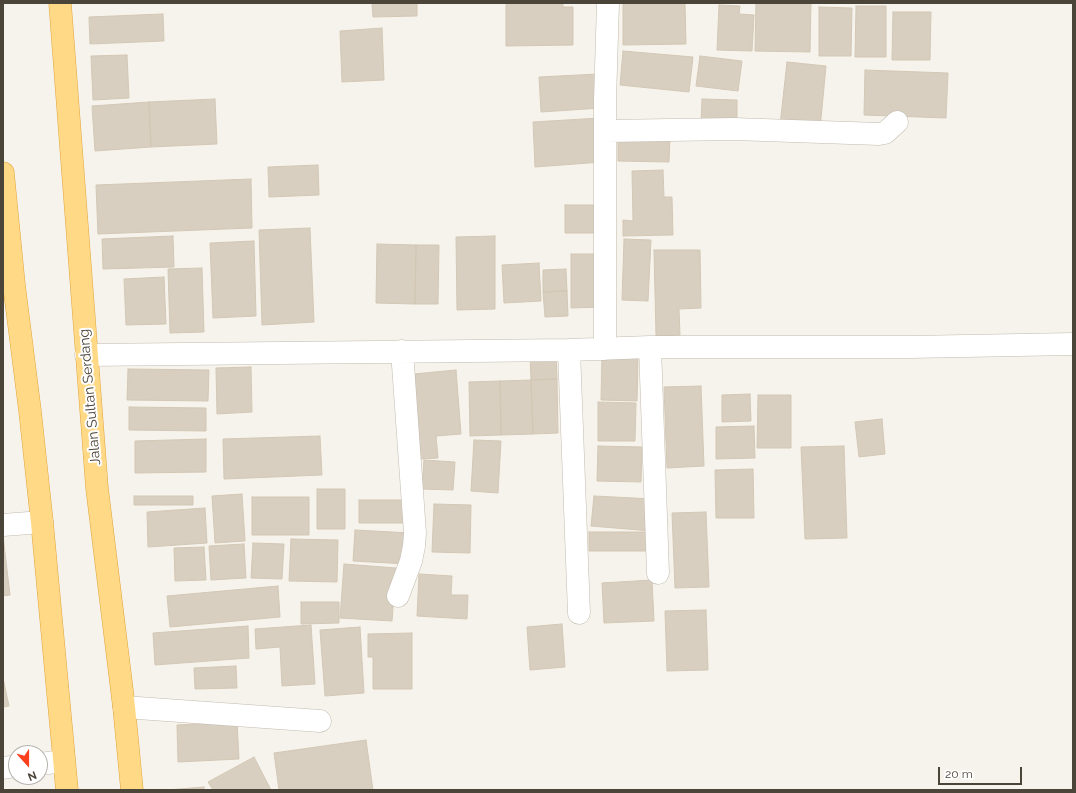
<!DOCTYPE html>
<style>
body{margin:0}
#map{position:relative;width:1076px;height:793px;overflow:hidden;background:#f6f3ec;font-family:Raleway,sans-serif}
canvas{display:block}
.frame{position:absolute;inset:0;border:4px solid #4b4439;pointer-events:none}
.north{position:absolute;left:8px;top:745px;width:40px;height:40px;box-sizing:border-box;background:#fff;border:1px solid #b7b4b0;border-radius:50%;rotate:159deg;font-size:11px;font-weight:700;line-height:16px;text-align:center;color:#4b4439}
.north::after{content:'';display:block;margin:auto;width:14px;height:18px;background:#fc3f1d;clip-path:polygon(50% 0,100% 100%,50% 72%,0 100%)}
.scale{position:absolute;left:938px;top:767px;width:84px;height:18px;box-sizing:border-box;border:2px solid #4b4439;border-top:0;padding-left:5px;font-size:12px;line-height:14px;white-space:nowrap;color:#4b4439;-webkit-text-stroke:3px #fff;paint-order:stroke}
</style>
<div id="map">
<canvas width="1076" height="793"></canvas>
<div class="frame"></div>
<div class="north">N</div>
<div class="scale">20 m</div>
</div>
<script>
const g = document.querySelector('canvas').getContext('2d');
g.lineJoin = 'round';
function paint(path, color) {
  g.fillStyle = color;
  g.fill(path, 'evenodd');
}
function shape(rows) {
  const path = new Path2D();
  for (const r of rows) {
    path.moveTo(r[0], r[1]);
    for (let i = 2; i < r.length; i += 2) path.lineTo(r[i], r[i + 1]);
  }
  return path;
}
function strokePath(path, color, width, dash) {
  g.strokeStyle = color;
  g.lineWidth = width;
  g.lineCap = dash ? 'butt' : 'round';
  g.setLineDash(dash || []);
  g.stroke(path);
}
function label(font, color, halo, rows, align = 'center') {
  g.font = font + ' Raleway,sans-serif';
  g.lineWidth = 4;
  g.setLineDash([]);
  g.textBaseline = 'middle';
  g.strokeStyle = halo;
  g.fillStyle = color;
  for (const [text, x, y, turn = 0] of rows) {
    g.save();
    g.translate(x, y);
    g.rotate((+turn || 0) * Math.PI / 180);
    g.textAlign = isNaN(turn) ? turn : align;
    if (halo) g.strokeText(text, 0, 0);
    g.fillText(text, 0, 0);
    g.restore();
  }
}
const building = shape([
 [372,3,417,3,417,16,373,17,372,3],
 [506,3,563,3,563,7,573,7,573,45,506,46,506,3],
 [623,3,685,3,686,44,623,45,623,3],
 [756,3,811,3,810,52,755,51,756,3],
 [719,5,740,6,739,14,754,15,752,51,717,50,719,5],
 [856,6,886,6,886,57,855,57,856,6],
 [819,7,852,8,851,56,819,56,819,7],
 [893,12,931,12,930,60,892,60,893,12],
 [163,14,164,41,90,44,89,17,163,14],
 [382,28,384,80,342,82,340,31,382,28],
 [623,51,693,57,689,92,620,85,623,51],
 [127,55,129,98,93,100,91,56,127,55],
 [700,56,742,61,738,91,696,86,700,56],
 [787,62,826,66,820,129,780,125,787,62],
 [865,70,948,73,946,118,864,115,865,70],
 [599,74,601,108,541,112,539,77,599,74],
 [215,99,217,144,151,147,149,102,215,99],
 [702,99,737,100,737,124,701,123,702,99],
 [149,102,151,147,95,151,92,106,149,102],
 [600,118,602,162,535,167,533,122,600,118],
 [618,134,670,136,669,162,618,161,618,134],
 [318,165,319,195,269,197,268,167,318,165],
 [663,170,664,197,672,197,673,235,623,236,623,220,633,221,632,171,663,170],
 [251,179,252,228,98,234,96,185,251,179],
 [565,205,597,205,598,233,565,233,565,205],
 [310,228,314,322,262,325,259,230,310,228],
 [173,236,174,267,103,269,102,239,173,236],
 [495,236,495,309,457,310,456,237,495,236],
 [624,239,651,240,648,301,622,300,624,239],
 [254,241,256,316,213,318,210,243,254,241],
 [377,244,416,245,415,304,376,303,377,244],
 [416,245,439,245,438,304,415,304,416,245],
 [654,250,700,250,701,308,679,309,680,335,656,336,654,250],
 [571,254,602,254,602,307,571,308,571,254],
 [539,263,541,301,504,303,502,265,539,263],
 [202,268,204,332,170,333,168,269,202,268],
 [566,269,567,291,543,292,543,270,566,269],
 [164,277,166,324,126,325,124,279,164,277],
 [567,291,568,316,545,317,543,292,567,291],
 [556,352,557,379,531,380,530,353,556,352],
 [602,356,638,357,637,401,601,400,602,356],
 [251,367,252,412,217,414,216,368,251,367],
 [128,369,209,370,208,401,127,400,128,369],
 [456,370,461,434,436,436,438,458,420,459,414,374,456,370],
 [557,379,558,433,533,434,531,380,557,379],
 [531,380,533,434,501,435,500,381,531,380],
 [500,381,501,435,470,436,469,382,500,381],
 [701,386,704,466,667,468,664,387,701,386],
 [750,394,751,421,722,422,722,395,750,394],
 [758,395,791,395,791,448,757,448,758,395],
 [598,402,636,403,635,441,598,441,598,402],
 [129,407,206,408,206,431,129,430,129,407],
 [882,419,885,454,859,457,855,422,882,419],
 [754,426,755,458,716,459,716,427,754,426],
 [320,436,322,475,224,479,223,439,320,436],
 [206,439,206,472,135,473,135,441,206,439],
 [474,440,501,441,498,493,471,491,474,440],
 [598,446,642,447,641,482,597,481,598,446],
 [844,446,847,538,805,539,801,447,844,446],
 [424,460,455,462,453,490,422,489,424,460],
 [753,469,754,518,716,518,715,470,753,469],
 [317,489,345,489,345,529,317,529,317,489],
 [242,494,245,541,215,543,212,496,242,494],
 [134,496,193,496,193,505,134,505,134,496],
 [594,496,653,499,651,531,591,526,594,496],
 [252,497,309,497,309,535,252,535,252,497],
 [359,500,411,500,410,523,359,523,359,500],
 [434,504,471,505,470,553,432,552,434,504],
 [205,508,207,543,148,547,147,512,205,508],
 [706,512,709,587,675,588,672,513,706,512],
 [355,530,410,533,407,564,353,561,355,530],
 [589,532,652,532,652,551,589,551,589,532],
 [3,536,10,595,3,596,3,536],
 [291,539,338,540,337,582,289,581,291,539],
 [253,543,284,544,282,579,251,578,253,543],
 [244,544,246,578,211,580,209,546,244,544],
 [204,547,206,580,175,581,174,548,204,547],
 [344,564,396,568,392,621,340,618,344,564],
 [419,574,452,576,451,595,468,595,467,619,417,616,419,574],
 [652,580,654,621,604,623,602,583,652,580],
 [278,586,280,617,170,627,167,596,278,586],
 [301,602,339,602,339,623,301,624,301,602],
 [706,610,708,670,667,671,665,611,706,610],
 [562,624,565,667,530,670,527,627,562,624],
 [311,625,315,684,282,686,280,647,256,649,255,629,311,625],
 [248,626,249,658,155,665,153,633,248,626],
 [360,627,364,693,325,696,320,630,360,627],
 [412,633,412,689,373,689,373,657,368,657,368,634,412,633],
 [236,666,237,688,195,689,194,668,236,666],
 [3,678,9,706,3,707,3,678],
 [237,722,239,759,178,762,177,725,237,722],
 [366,740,373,790,279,790,274,753,366,740],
 [254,757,271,790,213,790,208,782,254,757],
 [204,787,204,790,167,790,204,787]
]);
paint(building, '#d8cfc1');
strokePath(building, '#d3c7b4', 1);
const minor = shape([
 [606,131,734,129,879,134,885,133,897,122],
 [650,347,658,573],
 [605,349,605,100,608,3],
 [569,350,579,613],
 [86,355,569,350,650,347,910,347,1073,344],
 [3,525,42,522],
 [398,596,411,561,414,546,415,533,402,351],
 [124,707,320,721],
 [40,764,64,761],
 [3,768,16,766]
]);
const trunk = shape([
 [60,3,97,488,124,707,132,790],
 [3,173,14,285,30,411,42,522,67,790]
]);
strokePath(minor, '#c2bbae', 23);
strokePath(trunk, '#e0a43c', 23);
strokePath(minor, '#fff', 22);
strokePath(trunk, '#ffd985', 22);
label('14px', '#4b4439', '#fff', [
 ["Jalan Sultan Serdang",90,397,-95]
]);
</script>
